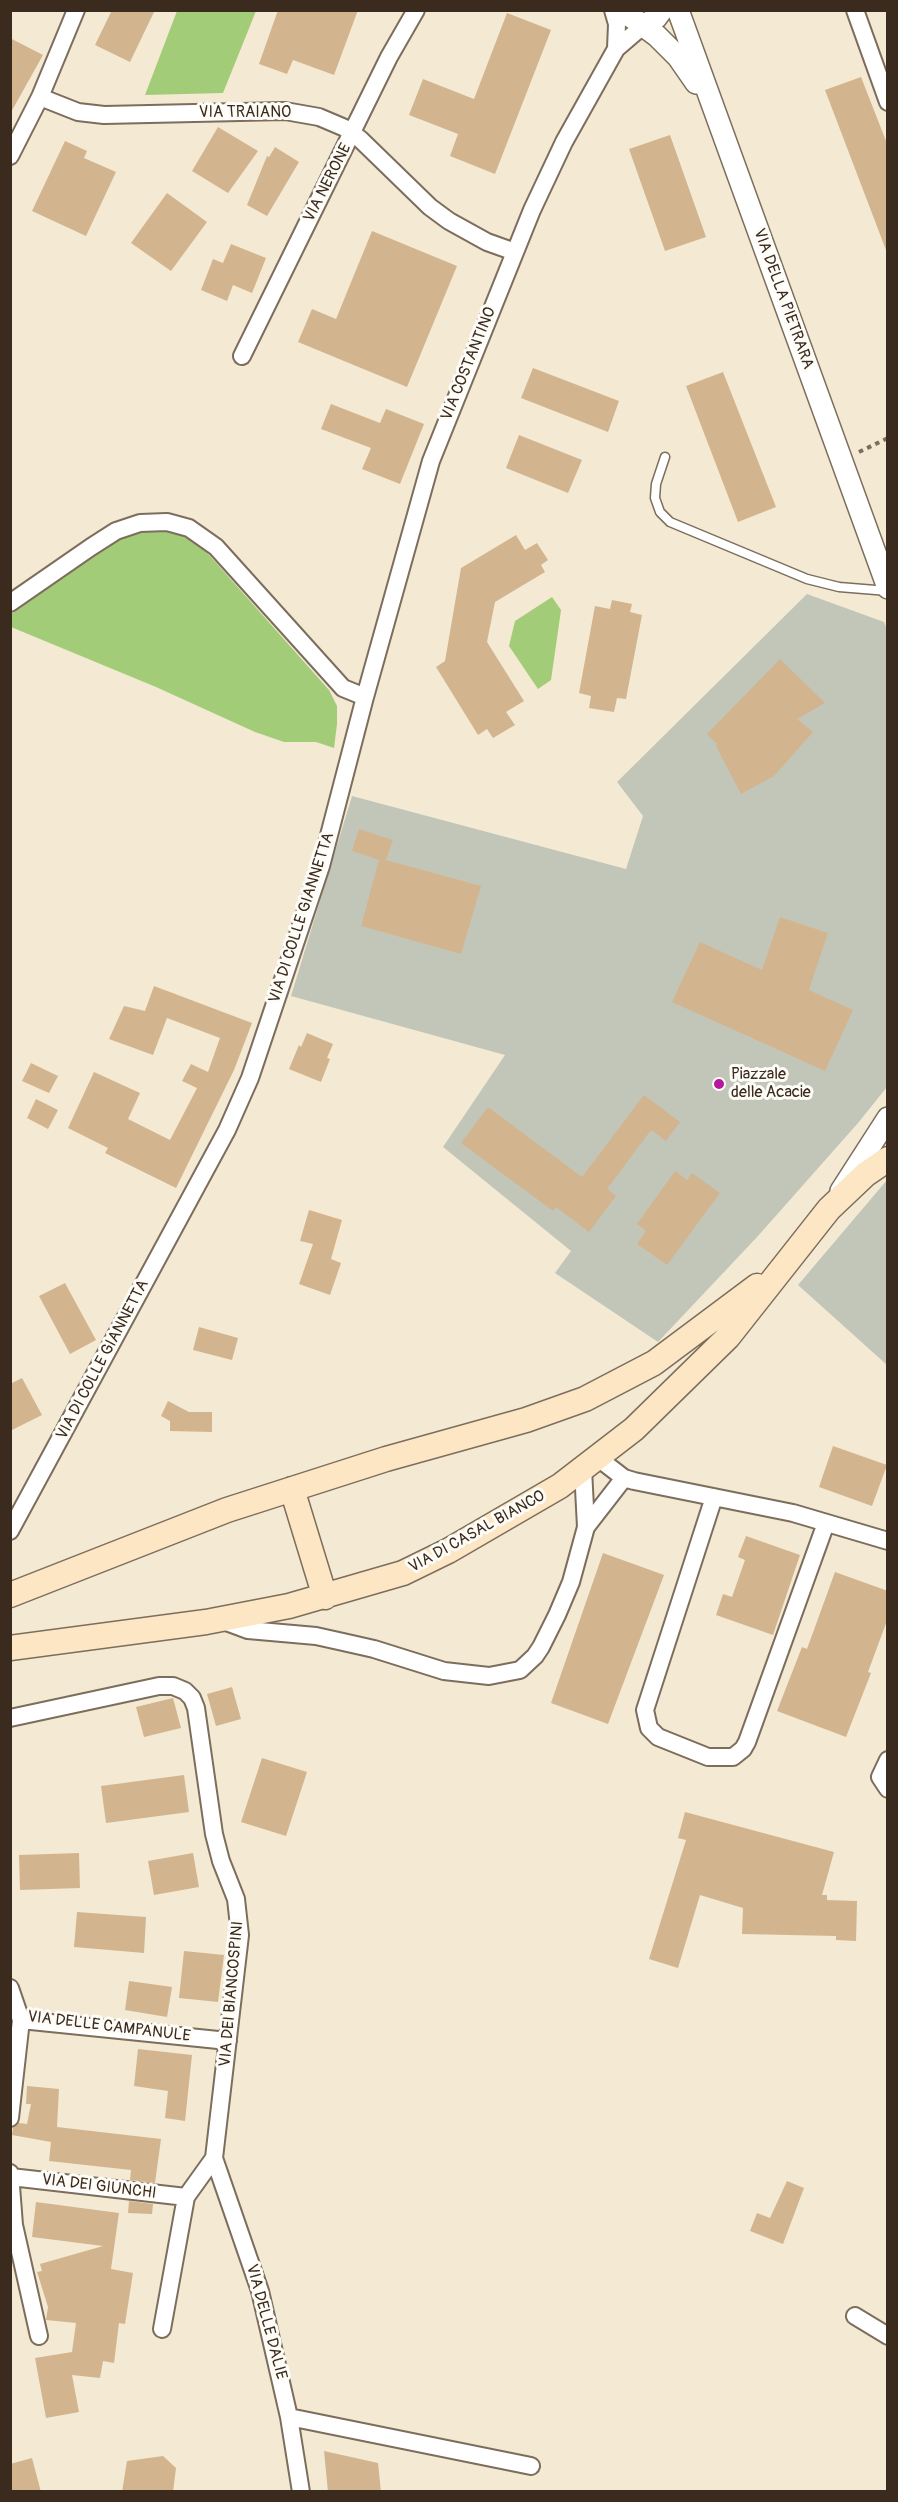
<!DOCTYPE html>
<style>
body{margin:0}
#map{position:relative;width:898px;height:2502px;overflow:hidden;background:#f4e9d3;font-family:Pangolin,sans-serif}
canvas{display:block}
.frame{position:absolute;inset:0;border:12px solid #3b2a1e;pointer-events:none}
</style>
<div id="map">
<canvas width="898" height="2502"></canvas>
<div class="frame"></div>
</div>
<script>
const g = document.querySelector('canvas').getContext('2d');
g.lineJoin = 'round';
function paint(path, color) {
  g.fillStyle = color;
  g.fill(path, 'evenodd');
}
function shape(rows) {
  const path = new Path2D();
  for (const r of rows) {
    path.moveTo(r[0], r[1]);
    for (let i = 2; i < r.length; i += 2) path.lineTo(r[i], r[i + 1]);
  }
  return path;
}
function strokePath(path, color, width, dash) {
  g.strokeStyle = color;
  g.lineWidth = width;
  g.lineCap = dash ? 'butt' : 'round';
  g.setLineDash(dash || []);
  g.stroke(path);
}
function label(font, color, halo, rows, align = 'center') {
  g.font = font + ' Pangolin,sans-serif';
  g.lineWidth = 6;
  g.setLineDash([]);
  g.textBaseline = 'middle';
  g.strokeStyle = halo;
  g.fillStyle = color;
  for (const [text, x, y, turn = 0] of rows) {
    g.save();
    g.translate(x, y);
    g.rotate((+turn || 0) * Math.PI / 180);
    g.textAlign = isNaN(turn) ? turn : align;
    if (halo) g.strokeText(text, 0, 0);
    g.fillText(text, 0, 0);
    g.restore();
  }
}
paint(shape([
 [807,594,884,622,888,631,887,1087,858,1123,758,1236,658,1342,555,1273,571,1251,443,1147,505,1055,291,996,352,796,626,869,643,816,617,782],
 [887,1180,887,1365,798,1285]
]), '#c2c6b9');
paint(shape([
 [177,11,256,11,223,93,145,95],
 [138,529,173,529,195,539,329,690,337,706,337,724,334,748,316,742,284,742,255,732,156,687,11,627,10,615,118,538],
 [552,597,561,610,551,680,538,689,509,646,515,621]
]), '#a3cc78');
paint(shape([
 [112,10,155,10,130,62,95,45],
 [278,10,358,10,334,75,293,60,287,74,259,64],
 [507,13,551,30,495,174,450,156,458,134,409,115,423,79,474,99],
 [10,38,43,55,10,114],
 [861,77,888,146,886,250,825,90],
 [218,127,258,151,228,193,192,171],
 [670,135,706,237,665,251,629,149],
 [65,141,87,151,84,158,116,172,86,236,32,211],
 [275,147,299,162,267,216,247,205,267,156,269,157],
 [167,193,207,222,171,271,131,243],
 [372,231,457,266,407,387,298,342,312,309,336,319],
 [231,244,266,258,252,293,233,285,227,301,201,290,213,259,223,263],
 [533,368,619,401,608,432,521,398],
 [723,372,776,507,738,522,686,386],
 [331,404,380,423,386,409,424,424,400,484,362,469,371,448,321,429],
 [519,435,582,460,568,493,506,468],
 [516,535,525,550,537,543,548,560,541,565,545,572,495,602,487,642,524,701,506,712,515,725,493,738,487,729,478,735,436,667,445,661,461,568],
 [612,600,632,604,630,612,642,615,626,699,617,698,614,712,589,708,591,696,579,693,595,606,610,609],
 [780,659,825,703,797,719,813,732,774,776,741,794,716,746,717,744,707,734],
 [359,829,393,840,386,860,481,886,461,954,361,926,379,860,352,851],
 [780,917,828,933,809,990,853,1010,825,1071,672,1002,700,942,762,970],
 [154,986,252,1023,234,1070,176,1188,105,1153,108,1148,68,1128,94,1072,140,1093,128,1119,170,1140,197,1088,182,1081,191,1064,208,1072,220,1038,167,1018,153,1055,109,1039,124,1006,145,1011],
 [307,1033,333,1044,327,1058,330,1059,321,1082,289,1069,299,1045,301,1047],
 [31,1063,58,1076,49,1093,22,1081],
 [644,1095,680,1122,666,1141,651,1130,607,1189,616,1196,589,1232,556,1207,553,1211,461,1143,488,1107,582,1177],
 [36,1099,58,1110,48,1129,27,1118],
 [675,1171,687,1180,692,1173,720,1193,667,1265,637,1244,646,1231,637,1224],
 [309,1210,342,1220,331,1259,341,1263,330,1295,299,1284,313,1244,300,1241],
 [65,1283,96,1340,70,1354,39,1296],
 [199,1327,238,1338,232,1360,193,1350],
 [22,1378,42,1415,10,1431,10,1384],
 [168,1401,189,1412,212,1412,212,1432,170,1431,170,1421,161,1416],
 [833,1446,887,1465,872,1506,819,1487],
 [746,1536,800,1555,773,1635,716,1615,723,1594,732,1597,745,1560,738,1557],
 [603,1553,664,1575,608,1724,551,1703],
 [835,1572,888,1591,888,1618,868,1672,871,1673,846,1737,777,1711,802,1647,807,1649],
 [232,1687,241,1719,216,1726,207,1694],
 [173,1698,181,1728,144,1737,136,1707],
 [262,1758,307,1772,286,1836,241,1822],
 [184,1775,189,1812,106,1823,101,1786],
 [685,1812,834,1852,822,1895,827,1895,827,1900,857,1901,856,1941,836,1940,836,1936,742,1934,743,1908,700,1895,678,1968,649,1959,686,1840,678,1838],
 [79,1853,80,1888,20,1890,19,1855],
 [193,1853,199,1887,154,1895,148,1861],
 [77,1912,146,1917,144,1953,74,1947],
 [184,1951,224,1955,218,2002,179,1998],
 [129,1981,172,1987,167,2017,125,2010],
 [138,2049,192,2055,185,2121,165,2118,168,2091,134,2086],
 [27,2086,59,2089,57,2127,161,2139,155,2183,130,2180,131,2170,49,2161,51,2142,12,2135,13,2128,19,2123,27,2124,31,2104,26,2104],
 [787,2181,804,2188,783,2244,750,2231,757,2213,770,2218],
 [129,2201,153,2204,152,2214,128,2213],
 [36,2202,119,2213,111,2269,133,2273,125,2324,119,2323,114,2363,103,2361,100,2378,72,2375,79,2412,46,2418,35,2358,72,2352,76,2323,46,2320,48,2307,37,2272,42,2271,40,2264,103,2246,32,2237],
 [324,2451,378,2463,381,2492,328,2492],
 [163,2456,176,2468,173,2492,122,2492,127,2461],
 [32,2458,41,2492,10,2492,10,2464]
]), '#d2b58f');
const service = shape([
 [665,457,656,484,655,498,660,512,670,522,807,579,839,587,888,591]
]);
const minor = shape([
 [613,10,617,24,616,49],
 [855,10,888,102],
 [40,97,78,112,104,115,285,111,319,117,345,128,360,139,430,207,449,221,487,242,515,252],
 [10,156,40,97,76,10],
 [242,356,389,57,416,10],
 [10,603,91,547,116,531,140,523,167,522,189,528,216,547,343,688,365,697,321,866,250,1078,227,1130,10,1531],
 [365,697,431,461,532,210,564,142,616,49,644,25],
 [598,1458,624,1478,634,1481,793,1513,888,1541],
 [714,1497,645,1710,649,1728,658,1737,708,1757,733,1757,743,1749,747,1742,826,1523],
 [586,1527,624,1478],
 [221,1620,248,1630,316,1636,343,1642,374,1649,444,1671,489,1676,520,1670,535,1656,541,1647,557,1615,571,1582,586,1527,583,1469],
 [10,1718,159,1686,173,1686,185,1691,192,1698,196,1708,214,1834,221,1861,236,1899,240,1935,214,2158,186,2197,162,2329],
 [888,1760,880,1777,888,1789],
 [10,1988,21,2020,228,2041],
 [10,2118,21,2020],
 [214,2158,260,2291,289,2417,301,2492],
 [10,2173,14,2225,39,2336],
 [11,2177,186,2197],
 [855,2316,888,2336],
 [289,2417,531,2466]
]);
const tertiary = shape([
 [622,10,657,36,678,57,696,83],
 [678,10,888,588],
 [644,25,656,18,662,10],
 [841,1191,888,1118]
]);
const secondary = shape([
 [292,1489,325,1597],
 [10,1595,227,1510,386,1459,526,1420,585,1399,654,1363,757,1286],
 [10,1648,206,1622,289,1606,403,1573,448,1551,560,1486,634,1429,728,1337,829,1209,866,1174,888,1159]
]);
strokePath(service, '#7c6d5d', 11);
strokePath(minor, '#7c6d5d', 20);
strokePath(tertiary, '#7c6d5d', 24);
strokePath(secondary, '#7c6d5d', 27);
strokePath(shape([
 [859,452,888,438]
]), '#7c6d5d', 4, [4.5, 4.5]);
strokePath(service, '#fff', 8);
strokePath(minor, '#fff', 16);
strokePath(tertiary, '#fff', 21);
strokePath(secondary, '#fce6c4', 24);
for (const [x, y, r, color] of [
 [719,1084,6,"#b5179e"]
]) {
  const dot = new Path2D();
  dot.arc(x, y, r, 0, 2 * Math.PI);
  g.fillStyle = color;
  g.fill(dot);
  strokePath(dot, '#fdfcf7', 2);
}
label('16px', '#3b2a1e', '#fdfcf7', [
 ["VIA TRAIANO",245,113],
 ["VIA NERONE",328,183,-63],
 ["VIA DELLA PIETRARA",783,299,70],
 ["VIA COSTANTINO",469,364,-68],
 ["VIA DI COLLE GIANNETTA",302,918,-72],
 ["VIA DI COLLE GIANNETTA",103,1360,-62],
 ["VIA DI CASAL BIANCO",477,1532,-29],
 ["VIA DEI BIANCOSPINI",232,1994,-85],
 ["VIA DELLE CAMPANULE",109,2027,7],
 ["VIA DEI GIUNCHI",99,2187,7],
 ["VIA DELLE DALIE",266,2322,75]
]);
label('16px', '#3b2a1e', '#fdfcf7', [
 ["Piazzale",731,1075],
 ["delle Acacie",731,1093]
], 'left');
</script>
